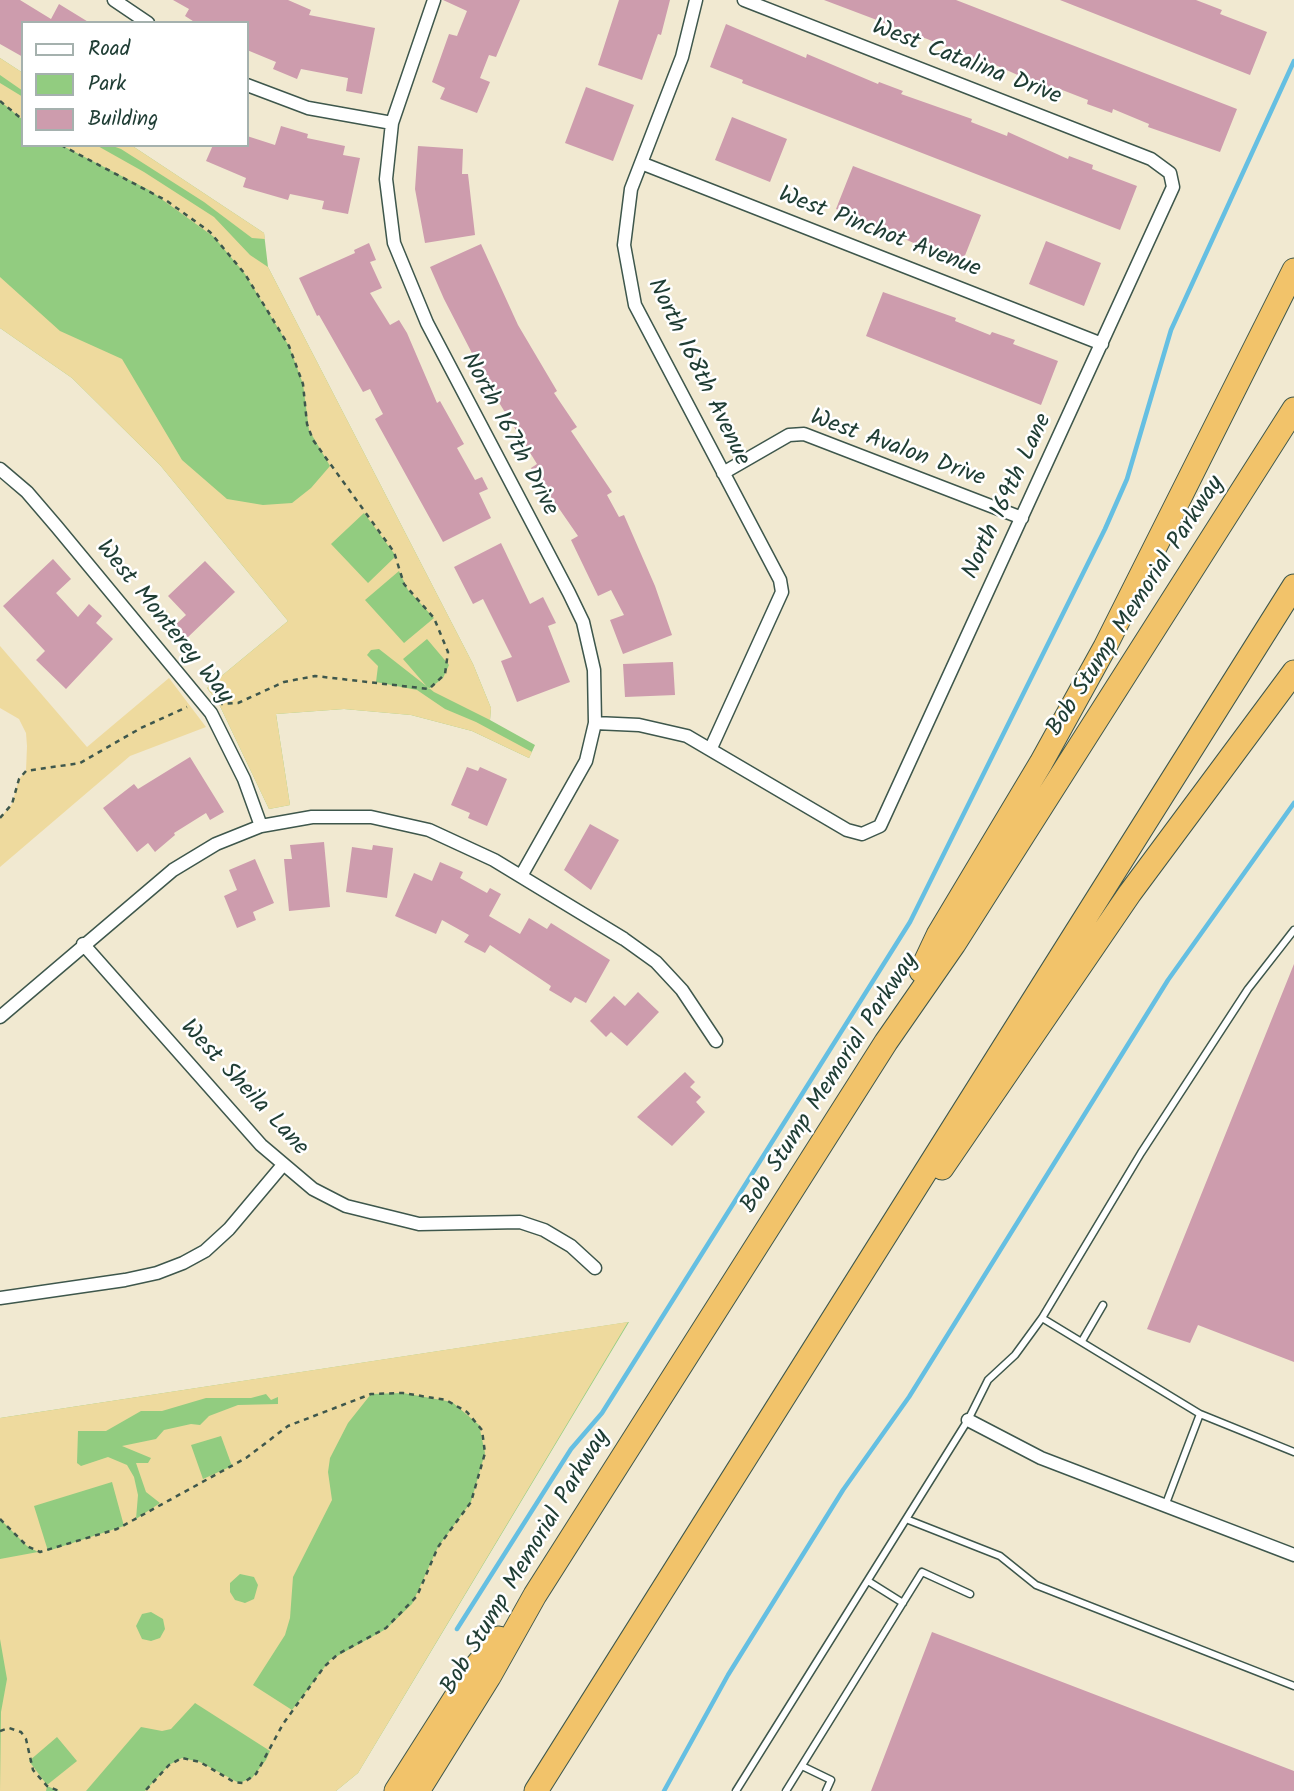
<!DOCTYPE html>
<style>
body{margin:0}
#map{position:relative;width:1294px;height:1791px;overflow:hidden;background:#f1e9d1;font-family:Kalam,sans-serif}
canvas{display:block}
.legend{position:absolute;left:21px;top:21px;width:228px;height:126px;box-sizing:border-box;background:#fff;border:2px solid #a5b1ae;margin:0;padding:9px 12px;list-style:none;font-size:21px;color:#1f3d34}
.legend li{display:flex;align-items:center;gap:14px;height:35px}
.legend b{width:35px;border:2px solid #a5b1ae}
</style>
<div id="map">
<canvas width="1294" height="1791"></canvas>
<ul class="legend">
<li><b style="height:9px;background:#fff"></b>Road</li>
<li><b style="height:19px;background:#92cc80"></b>Park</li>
<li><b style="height:19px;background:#cd9cad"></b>Building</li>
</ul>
</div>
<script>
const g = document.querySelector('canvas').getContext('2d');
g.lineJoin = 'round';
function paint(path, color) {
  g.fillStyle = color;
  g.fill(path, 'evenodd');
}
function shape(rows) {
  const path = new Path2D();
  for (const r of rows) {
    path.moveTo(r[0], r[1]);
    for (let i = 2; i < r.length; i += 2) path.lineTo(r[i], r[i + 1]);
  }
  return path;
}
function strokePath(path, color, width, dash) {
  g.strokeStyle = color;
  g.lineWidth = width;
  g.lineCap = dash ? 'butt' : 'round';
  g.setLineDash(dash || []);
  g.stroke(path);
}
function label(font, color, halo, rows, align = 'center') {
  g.font = font + ' Kalam,sans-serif';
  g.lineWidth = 5;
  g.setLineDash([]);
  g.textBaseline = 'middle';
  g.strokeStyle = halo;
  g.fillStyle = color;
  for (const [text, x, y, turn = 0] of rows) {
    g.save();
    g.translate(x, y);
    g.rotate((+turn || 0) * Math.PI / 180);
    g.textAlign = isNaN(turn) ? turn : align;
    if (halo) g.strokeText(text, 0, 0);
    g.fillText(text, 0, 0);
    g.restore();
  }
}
paint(shape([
 [0,58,23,73,23,145,131,145,264,233,268,267,473,664,491,708,490,720,535,745,529,758,472,731,411,715,344,709,276,714,290,805,269,809,219,704,207,688,288,621,160,465,72,378,0,328],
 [629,1322,358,1773,336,1791,0,1791,0,1418]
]), '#92cc80');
paint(shape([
 [0,58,23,73,23,91,0,75],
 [0,83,23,97,23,120,0,101],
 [61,145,96,145,144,172,214,217,250,255,268,267,473,664,491,708,490,720,434,692,379,649,371,650,367,655,378,666,376,682,417,690,445,709,476,722,532,752,529,758,472,731,411,715,344,709,276,714,290,805,269,809,219,704,207,688,288,621,160,465,72,378,0,328,0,277,60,331,122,359,182,460,227,499,263,505,292,503,311,488,330,466,309,430,303,384,289,346,245,274,214,237,149,190],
 [364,513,396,556,368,583,331,544],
 [399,571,408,590,434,618,404,643,365,600],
 [427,639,449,665,443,678,429,689,403,659],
 [110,145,131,145,264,233,265,239,252,238,204,202,121,149],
 [0,646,87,747,169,678,206,727,130,756,0,867,0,818,12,804,19,779,26,771,27,746,26,733,19,719,0,708],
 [628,1322,358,1773,336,1791,145,1791,169,1765,182,1758,200,1762,239,1783,252,1778,266,1760,270,1751,195,1703,171,1729,162,1731,141,1727,86,1791,59,1791,47,1786,46,1791,0,1791,1,1712,7,1679,0,1639,0,1559,38,1552,27,1546,0,1519,0,1418],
 [403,1393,452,1402,479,1425,485,1453,471,1502,438,1547,412,1604,386,1629,330,1660,292,1710,253,1685,285,1635,290,1618,293,1577,332,1500,328,1472,330,1458,348,1423,371,1394],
 [266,1394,271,1400,278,1397,278,1404,238,1405,209,1416,200,1425,191,1424,164,1430,156,1439,122,1446,151,1458,148,1463,136,1463,146,1492,160,1503,136,1519,138,1495,134,1477,127,1465,108,1457,81,1466,77,1463,78,1431,106,1431,141,1411,162,1411,206,1398,251,1398],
 [221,1436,232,1466,203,1479,191,1445],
 [112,1482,124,1526,48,1551,34,1506],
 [240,1574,254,1577,258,1585,254,1599,245,1603,235,1600,230,1592,230,1583],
 [151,1612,163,1619,165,1629,160,1638,151,1641,142,1639,136,1626,142,1614],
 [57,1737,77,1761,47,1785,29,1761]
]), '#eeda9e');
strokePath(shape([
 [457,1629,571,1449,602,1413,910,922,1105,529,1127,479,1171,330,1294,61],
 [664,1791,728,1675,843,1490,909,1397,1168,980,1294,803]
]), '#65bfe2', 4.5);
paint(shape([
 [0,0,20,0,51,19,59,4,90,23,23,23,23,57,0,44],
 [173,0,288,0,311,10,309,15,375,28,362,94,346,91,348,78,301,69,297,79,273,69,276,62,247,50,247,23,196,23,185,16,189,9],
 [443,0,520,0,496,57,489,55,480,78,490,82,477,113,440,99,445,88,432,82,449,34,457,36,467,11],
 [619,0,670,0,661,35,658,34,642,80,598,65],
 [824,0,956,0,1237,109,1220,152,1148,127,1149,124,1113,109,1112,113,1087,104,1088,100,1052,86,1051,90,991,63,989,67,957,54,958,51,922,37,921,41,897,31,898,28],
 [1060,0,1196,0,1222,10,1220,14,1267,32,1250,75],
 [726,24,806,58,807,54,878,84,879,82,903,91,901,94,972,119,971,122,1007,136,1008,132,1068,159,1069,156,1093,165,1092,169,1137,186,1120,230,742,83,743,80,710,67],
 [586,87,634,105,613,161,565,143],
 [732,117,787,139,770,182,715,160],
 [281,126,308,134,307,138,345,146,343,155,360,158,348,214,322,209,324,201,290,194,288,200,243,187,246,178,206,161,213,145,247,145,247,136,275,145],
 [418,146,463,149,462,174,468,174,475,235,425,243,415,189],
 [853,166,981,215,964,258,918,240,916,244,836,209],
 [1046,241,1101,263,1084,306,1029,284],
 [369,243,376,260,370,262,382,288,370,293,390,325,399,320,407,333,437,403,440,401,464,444,457,448,475,480,482,477,488,489,479,493,491,518,443,542,375,419,383,414,370,389,363,392,319,315,317,316,299,278,355,253,354,250],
 [481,244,518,325,557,391,554,393,577,427,571,431,612,492,607,495,619,517,624,515,655,586,672,635,623,654,610,620,624,615,611,590,598,596,571,540,578,536,531,468,537,464,490,388,444,299,430,267],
 [883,292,956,318,955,321,990,335,992,332,1015,340,1013,344,1058,361,1041,405,866,336],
 [501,543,530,604,543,597,556,623,548,626,570,682,517,702,501,661,512,657,483,599,473,604,454,567],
 [53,559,71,579,56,593,78,617,89,604,102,616,96,623,113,639,66,689,36,660,45,651,3,606],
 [205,561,235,592,186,639,174,626,186,615,168,596],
 [673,662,675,695,625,697,623,664],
 [190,757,224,812,210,820,206,813,174,833,175,835,155,852,148,843,137,852,103,808,134,784,138,789],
 [467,767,478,771,480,767,507,779,487,826,468,818,470,813,451,805],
 [590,824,619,840,591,890,564,870],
 [324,842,330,907,289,911,284,859,292,859,290,845],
 [373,845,393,848,387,898,346,892,352,847,372,850],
 [255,859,274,903,253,912,256,920,237,928,224,896,237,890,229,870],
 [440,862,463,872,460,878,487,893,490,888,501,894,489,916,520,934,529,918,547,929,551,923,610,960,586,1003,575,997,571,1003,549,990,551,986,490,945,485,953,464,942,469,935,442,920,436,934,395,916,414,873,432,881],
 [1294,964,1294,1362,1198,1325,1190,1343,1147,1329],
 [638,992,659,1012,627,1046,611,1032,606,1037,590,1021,614,996,625,1006],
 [685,1072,695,1082,690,1087,701,1097,696,1102,705,1112,672,1146,637,1117],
 [932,1632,1294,1771,1294,1791,871,1791]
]), '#cd9cad');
const service = shape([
 [1042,1318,1200,1414],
 [1082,1341,1103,1305],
 [1165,1506,1200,1414,1294,1452],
 [906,1519,1000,1556,1036,1585,1294,1686],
 [868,1581,903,1603],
 [802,1766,831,1780,826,1791],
 [736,1791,968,1420,988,1380,1015,1355,1042,1318,1141,1153,1248,989,1294,930],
 [786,1791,922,1572,970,1594]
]);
const minor = shape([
 [114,0,148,23],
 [434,0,392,123,386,179,394,243,427,323,569,593,583,622,594,670,595,723,586,761,521,876],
 [696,0,682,57,631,189,624,245,635,305,780,580,782,592,711,748],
 [247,85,308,108,392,123],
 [641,163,1102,344],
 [0,469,27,492,57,527,211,713,244,779,261,826],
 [723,473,789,435,804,434,1022,518],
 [595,723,639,725,687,736,847,830,862,834,880,826,1173,187,1170,173,1151,159,744,0],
 [83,944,261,1145,313,1189,346,1206,419,1224,520,1222,544,1230,571,1246,595,1268],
 [0,1017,173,870,216,844,261,826,312,817,371,817,429,830,494,860,624,939,656,962,682,990,716,1041],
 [0,1298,125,1280,157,1273,183,1263,205,1251,229,1229,282,1166],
 [968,1420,1041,1458,1294,1555]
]);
const motorway = shape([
 [921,971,938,935,1041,763,1105,647,1294,270],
 [942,1168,1130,893,1294,672],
 [396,1791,473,1670,499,1638],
 [418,1791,489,1677,535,1595,886,1042,954,944,1294,409],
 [536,1791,1294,586]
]);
strokePath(service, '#3e574c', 9);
strokePath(minor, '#3e574c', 15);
strokePath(motorway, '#3e574c', 25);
strokePath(shape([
 [0,101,23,120],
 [61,145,167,201,210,232,245,274,289,346,303,384,307,424,313,440,394,552,404,584,434,618,448,652,445,674,429,689,315,676,284,682,238,703,221,704],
 [0,818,12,804,19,779,26,771,80,763,141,728,187,707],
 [0,1519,27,1546,40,1552,117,1529,246,1458,288,1426,371,1394,403,1393,446,1400,467,1412,482,1430,485,1453,471,1502,438,1547,417,1596,386,1628,338,1654,324,1667,283,1724,256,1774,243,1783,234,1782,200,1762,182,1758,169,1765,145,1791],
 [0,1731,9,1728,21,1732,26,1739,33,1770,47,1786,59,1791]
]), '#3e574c', 2.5, [5, 5]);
strokePath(service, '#fff', 6);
strokePath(minor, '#fff', 12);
strokePath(motorway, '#f2c36a', 23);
label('24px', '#1f3d34', '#fff', [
 ["West Catalina Drive",966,64,21],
 ["West Pinchot Avenue",879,234,21],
 ["North 168th Avenue",697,373,64],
 ["North 167th Drive",508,435,62],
 ["West Avalon Drive",897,450,20],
 ["North 169th Lane",1009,497,-65],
 ["Bob Stump Memorial Parkway",1137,607,-57],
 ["West Monterey Way",163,623,51],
 ["Bob Stump Memorial Parkway",831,1084,-57],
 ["West Sheila Lane",243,1089,47],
 ["Bob Stump Memorial Parkway",527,1563,-59]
]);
</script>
